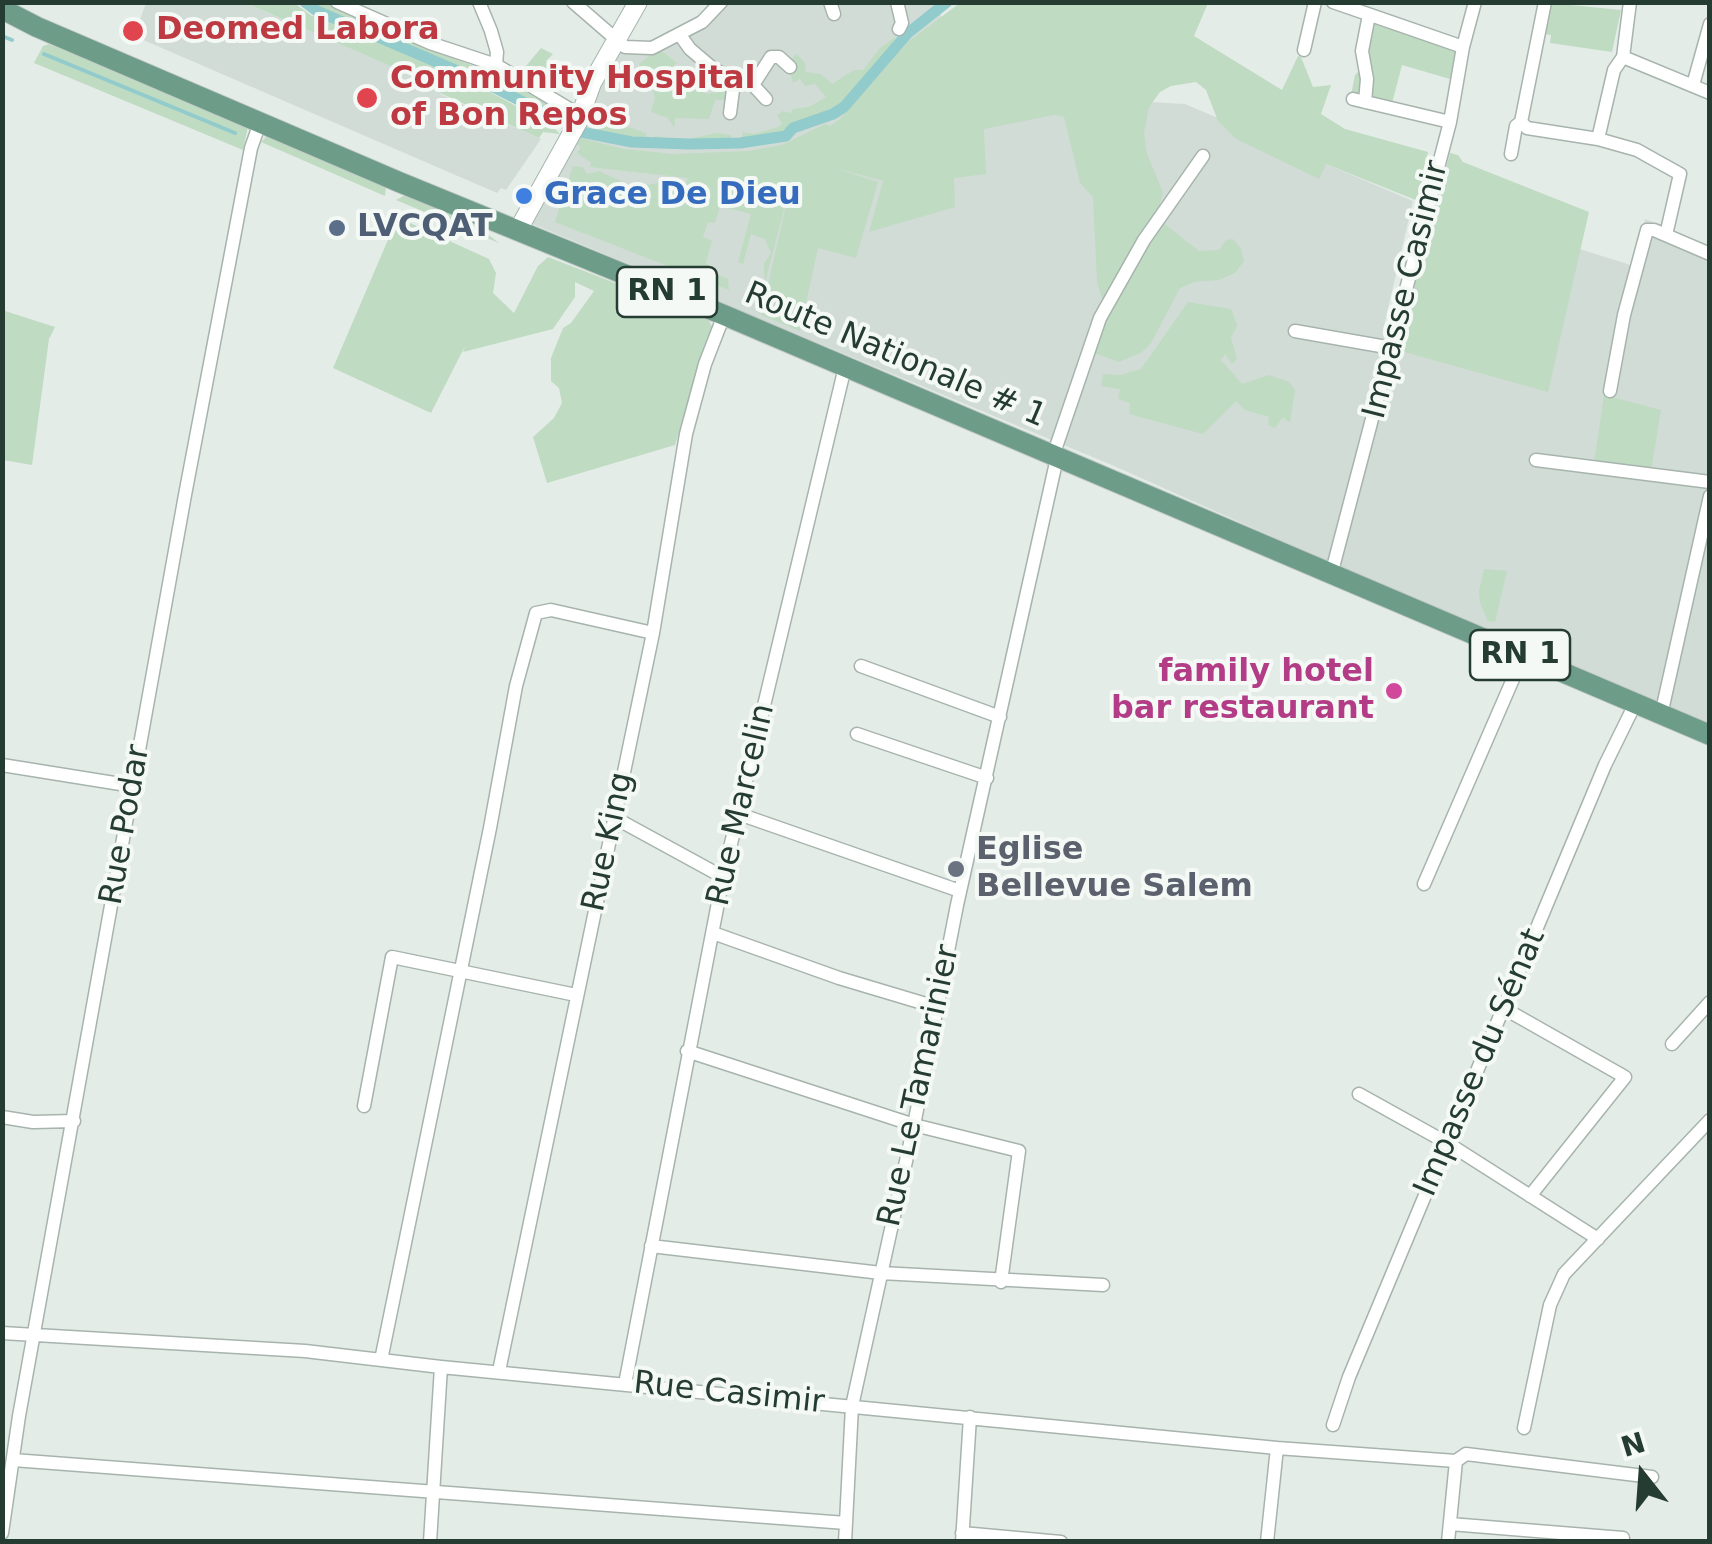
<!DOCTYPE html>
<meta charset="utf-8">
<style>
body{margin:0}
#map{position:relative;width:1712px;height:1544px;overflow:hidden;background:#e4ece7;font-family:"DejaVu Sans",sans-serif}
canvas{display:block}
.frame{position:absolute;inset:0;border:5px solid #253c32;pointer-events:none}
.north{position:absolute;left:1592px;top:1424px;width:100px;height:100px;-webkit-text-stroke:8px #f4f9f6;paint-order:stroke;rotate:343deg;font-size:28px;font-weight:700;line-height:40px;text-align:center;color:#253c32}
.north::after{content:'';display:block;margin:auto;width:35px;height:45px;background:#253c32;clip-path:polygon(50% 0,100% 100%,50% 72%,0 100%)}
</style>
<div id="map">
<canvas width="1712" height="1544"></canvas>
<div class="frame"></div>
<div class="north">N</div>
</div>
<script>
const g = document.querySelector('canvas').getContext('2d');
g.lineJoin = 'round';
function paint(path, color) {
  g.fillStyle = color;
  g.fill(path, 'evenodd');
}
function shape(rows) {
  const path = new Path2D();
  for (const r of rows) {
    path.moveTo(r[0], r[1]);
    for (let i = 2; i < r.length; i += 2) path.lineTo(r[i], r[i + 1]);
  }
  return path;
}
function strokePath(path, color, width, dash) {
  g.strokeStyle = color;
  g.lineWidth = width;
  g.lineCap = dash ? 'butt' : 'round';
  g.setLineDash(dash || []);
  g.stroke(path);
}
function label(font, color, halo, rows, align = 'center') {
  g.font = font + ' "DejaVu Sans",sans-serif';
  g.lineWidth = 8;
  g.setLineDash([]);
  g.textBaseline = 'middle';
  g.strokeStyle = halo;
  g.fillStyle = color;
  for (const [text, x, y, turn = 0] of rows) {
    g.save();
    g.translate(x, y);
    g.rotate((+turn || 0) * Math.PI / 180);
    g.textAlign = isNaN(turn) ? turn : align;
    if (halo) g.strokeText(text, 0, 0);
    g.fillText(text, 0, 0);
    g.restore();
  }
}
paint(shape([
 [935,2,974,92,1185,104,1413,201,1383,330,1414,344,1573,247,1634,266,1645,219,1709,245,1709,726,1529,651,1114,466,528,222,621,45,651,45,680,33,715,3],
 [146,3,246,3,442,88,440,94,541,139,506,190,501,188,497,193,134,36]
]), '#d2dcd6');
paint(shape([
 [246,3,294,3,312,16,333,19,479,86,551,125,560,134,543,132,539,138,440,93,441,88],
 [308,3,328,3,370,26,497,75,536,98,545,95,560,112,570,114,572,120,553,116,475,76],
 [960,3,1208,3,1194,36,1282,90,1298,56,1301,57,1313,87,1331,85,1321,114,1345,129,1428,152,1418,201,1326,164,1319,179,1236,139,1218,121,1206,90,1196,82,1171,86,1160,92,1149,107,1144,133,1147,154,1163,192,1159,208,1104,304,1097,282,1093,197,1080,183,1064,117,1054,115,984,129,986,174,954,178,955,207,869,232,883,181,835,168,878,182,856,258,818,248,800,331,761,315,794,170,765,283,764,264,771,253,765,239,751,234,743,264,738,262,751,214,720,206,715,223,708,222,703,237,712,241,706,262,712,273,728,279,729,290,555,222,573,166,583,167,587,174,599,171,635,188,661,182,681,198,688,178,590,167,591,163,577,153,581,147,574,142,576,137,624,149,673,154,748,151,782,145,825,124,830,126,840,119,909,41],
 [1550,3,1621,10,1612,52,1550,43,1551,35,1544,34],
 [1372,23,1456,50,1450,79,1402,65,1391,107,1351,95,1355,75,1366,64],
 [895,37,895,46,850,100,798,123,780,137,732,143,735,138,742,138,743,132,754,134,778,127,782,124,777,115,783,111,791,113,793,109,809,107,826,97,815,84,805,86,800,79,793,83,788,62,797,54,805,63,806,72,821,74,832,84,854,70,863,70,880,48],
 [49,44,248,126,243,150,34,63,43,46],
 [541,48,553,54,546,61,567,74,563,85,550,82,548,85,534,72,526,75,521,72],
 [655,51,663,52,677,63,672,67,677,72,679,85,683,83,707,94,718,92,716,76,726,82,729,93,727,100,715,100,709,119,675,118,674,128,668,118,651,112,655,98,653,90,644,83,636,81,640,63],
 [602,118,615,121,622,129,629,127,646,133,648,145,629,145,582,132,591,131],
 [271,132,386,187,385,196,261,142],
 [716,133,731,135,730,144,677,147,653,143,655,136,684,140],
 [1450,153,1458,155,1463,162,1589,212,1548,392,1397,350],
 [407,194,468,219,499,243,396,200],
 [1162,222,1199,251,1219,250,1226,240,1233,239,1241,249,1244,261,1235,273,1219,280,1194,282,1180,288,1151,343,1142,352,1119,362,1094,353,1104,319],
 [399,223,410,223,489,259,496,273,493,293,514,313,538,266,548,257,708,319,713,328,707,338,675,445,547,483,533,437,554,418,562,403,559,388,551,381,551,358,563,328,571,323,594,291,575,282,575,297,553,329,463,352,465,346,431,413,333,368,393,228],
 [1188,302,1231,309,1237,325,1231,338,1237,359,1232,364,1225,354,1221,360,1242,384,1269,375,1289,382,1295,390,1290,423,1283,417,1275,428,1268,425,1269,417,1245,410,1236,401,1203,434,1129,414,1130,403,1118,399,1120,389,1101,386,1103,374,1120,375,1141,369],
 [2,310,55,327,49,339,32,465,3,460],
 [1604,395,1661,410,1651,471,1594,463],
 [1484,569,1507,571,1495,622,1488,621,1480,603,1479,591]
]), '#bfdbc2');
strokePath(shape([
 [2,36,12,40],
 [44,54,235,133]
]), '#92cbcb', 4);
strokePath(shape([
 [305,2,317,11,486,83,581,132,632,142,690,144,740,143,786,136,793,128,833,114,844,107,908,33,947,2]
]), '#92cbcb', 11);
const street = shape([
 [337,2,430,43,496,65,581,116],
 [479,2,491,31,497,52,496,65],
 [573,2,625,47,652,48,702,22,721,2],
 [830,2,834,14],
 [897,2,902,23,899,29],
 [1333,2,1463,47],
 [1545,2,1521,122,1527,128,1598,139,1614,70,1623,57,1630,2],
 [680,35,690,49,710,66,734,82,753,85,766,99],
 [1304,50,1315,2],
 [1623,57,1710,93],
 [753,85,771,57,779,57,790,67],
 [1693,85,1710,24],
 [1353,99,1450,122],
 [1365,102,1367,79,1362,51,1369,15],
 [730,113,734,82],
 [1598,139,1637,150,1680,174,1666,235],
 [1511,154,1516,126,1521,122],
 [1295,331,1392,348],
 [1610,391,1624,315,1647,230,1654,230,1710,254],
 [1536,460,1710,482],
 [1331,575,1450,122,1463,47,1475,2],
 [861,666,1000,717],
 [1661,715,1710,496],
 [857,734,987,778],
 [2,765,133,786],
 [739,814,960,891],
 [615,818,723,877],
 [1424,884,1523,656],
 [713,933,839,978,936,1007],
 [1505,1009,1625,1077,1530,1196],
 [1672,1044,1710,1002],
 [687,1051,914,1125,1019,1151,1001,1282],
 [1359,1094,1449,1144,1598,1239],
 [364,1106,392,957,576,995],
 [2,1117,33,1122,74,1121],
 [651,1246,881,1273,1103,1285],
 [2,1333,305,1351,441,1367,1277,1448,1456,1461],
 [381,1360,490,828,516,686,536,613,551,610,653,633],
 [499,1371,653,633,686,434,705,364,724,315],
 [625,1384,723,877,845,367],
 [1333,1425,1349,1377,1605,765,1635,704],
 [1524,1428,1550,1305,1564,1274,1710,1120],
 [13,1460,846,1523],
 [1456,1461,1466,1454,1652,1477],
 [1450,1524,1623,1538],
 [2,1533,19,1416,185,495,251,148,261,120],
 [962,1533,1061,1542],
 [430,1542,441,1367],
 [845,1542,852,1406,914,1125,957,905,1057,458,1056,447,1100,318,1144,240,1203,156],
 [962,1542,970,1417],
 [1267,1542,1277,1448],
 [1448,1542,1456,1461]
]);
const secondary = shape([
 [518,230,578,122,592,83,638,2]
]);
const primary = shape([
 [2,9,37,27,399,182,724,315,1710,735]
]);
strokePath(street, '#a7b4ad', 15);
strokePath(secondary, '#a3b6ad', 20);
strokePath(primary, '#c2c8c6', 22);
strokePath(street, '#fff', 12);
strokePath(secondary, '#fff', 18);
strokePath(primary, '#6d9d89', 20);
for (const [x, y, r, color] of [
 [133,31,12,"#e0444e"],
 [367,98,12,"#e0444e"],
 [524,196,10,"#3f7fe0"],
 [337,228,10,"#5c6f8a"],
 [1394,691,10,"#d1479c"],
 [956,869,10,"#6b7280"]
]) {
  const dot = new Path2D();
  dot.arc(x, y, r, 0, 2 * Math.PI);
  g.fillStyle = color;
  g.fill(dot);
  strokePath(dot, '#f4f9f6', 4);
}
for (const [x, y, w] of [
 [667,292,100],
 [1520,655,100]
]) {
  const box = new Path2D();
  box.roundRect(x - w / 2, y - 25, w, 50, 8);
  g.fillStyle = '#f4f9f6';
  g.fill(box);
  strokePath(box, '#253c32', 2.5);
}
label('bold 30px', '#253c32', null, [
 ["RN 1",667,292],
 ["RN 1",1520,655]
]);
label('bold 32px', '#be3a42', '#f4f9f6', [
 ["Deomed Labora",156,31],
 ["Community Hospital",390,80],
 ["of Bon Repos",390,117]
], 'left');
label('bold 32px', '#366cbe', '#f4f9f6', [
 ["Grace De Dieu",544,196]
], 'left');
label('bold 32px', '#4e5e75', '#f4f9f6', [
 ["LVCQAT",357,228]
], 'left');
label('32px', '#253c32', '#f4f9f6', [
 ["Impasse Casimir",1407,290,-76],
 ["Route Nationale # 1",895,356,23],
 ["Rue Marcelin",742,805,-77],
 ["Rue Podar",126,825,-80],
 ["Rue King",609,842,-78],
 ["Impasse du Sénat",1481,1063,-67],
 ["Rue Le Tamarinier",920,1086,-78],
 ["Rue Casimir",729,1394,6]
]);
label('bold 32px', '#b23c85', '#f4f9f6', [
 ["family hotel",1374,673],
 ["bar restaurant",1374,710]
], 'right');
label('bold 32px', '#5b616d', '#f4f9f6', [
 ["Eglise",976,851],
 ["Bellevue Salem",976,888]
], 'left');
</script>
